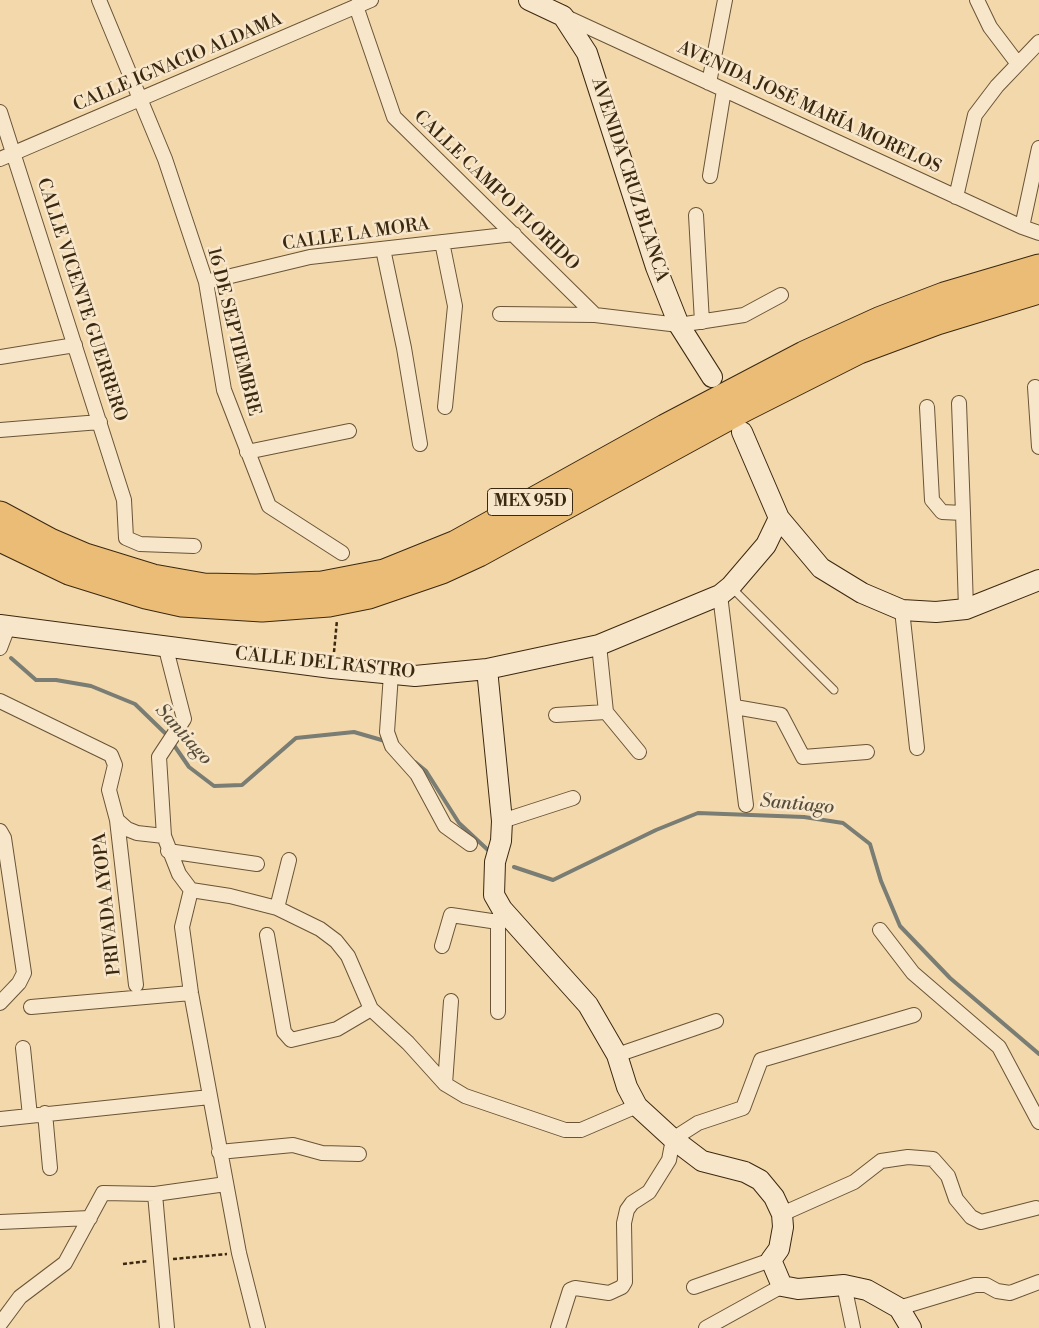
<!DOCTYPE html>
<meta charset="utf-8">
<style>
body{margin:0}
canvas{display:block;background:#f3d8ac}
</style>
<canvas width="1039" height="1328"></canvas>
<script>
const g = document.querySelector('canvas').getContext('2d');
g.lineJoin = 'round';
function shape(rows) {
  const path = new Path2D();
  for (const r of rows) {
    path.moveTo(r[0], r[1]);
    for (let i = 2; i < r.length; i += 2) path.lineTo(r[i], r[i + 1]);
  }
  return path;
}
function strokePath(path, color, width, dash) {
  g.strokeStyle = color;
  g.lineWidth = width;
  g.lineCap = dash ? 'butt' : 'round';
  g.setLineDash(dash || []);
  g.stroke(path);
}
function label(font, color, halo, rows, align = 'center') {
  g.font = font + ' "Libre Bodoni",serif';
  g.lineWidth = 5;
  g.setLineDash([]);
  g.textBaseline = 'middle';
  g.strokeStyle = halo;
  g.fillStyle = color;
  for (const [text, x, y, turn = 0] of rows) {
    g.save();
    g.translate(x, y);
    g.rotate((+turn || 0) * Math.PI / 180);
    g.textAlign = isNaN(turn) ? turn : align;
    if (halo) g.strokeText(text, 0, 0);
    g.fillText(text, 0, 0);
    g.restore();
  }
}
strokePath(shape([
 [11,658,36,680,56,680,91,686,135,704,167,735,189,767,214,786,242,785,296,738,354,732,385,741],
 [415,762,426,771,459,823,489,851],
 [514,867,553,880,656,830,698,813,804,817,843,823,870,844,881,881,900,926,950,978,1039,1054]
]), '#797d74', 4);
const lane = shape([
 [731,587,834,690]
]);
const street = shape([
 [99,0,165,159,206,282,224,390,269,506,342,553],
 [977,0,990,27,1018,64],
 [356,6,394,117,595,315,679,325,744,315,781,295],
 [564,16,1022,227,1039,233],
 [709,83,725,0],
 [0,112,124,500,126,538,140,544,194,546],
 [0,159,371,0],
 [710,176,724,90],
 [956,197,975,115,997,86,1039,42],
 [696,215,702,322],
 [1022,227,1039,148],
 [442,242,455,306,445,407],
 [383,249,404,348,420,444],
 [206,282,310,257,514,234],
 [500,314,595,315],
 [0,357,75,345],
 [1035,387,1039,447],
 [959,403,963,513],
 [927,407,932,500,942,512,963,513,966,609],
 [0,430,100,422],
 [247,452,349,431],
 [720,595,746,805],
 [902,610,917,748],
 [165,645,184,719,159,757,164,836,179,874,191,890,182,927,191,993,239,1253,258,1328],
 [0,648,8,627],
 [391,674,387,732,392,746,417,774,445,826,470,844],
 [0,701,111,755,115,765,109,790,117,820,127,829,137,833,164,836],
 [735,707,781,715,803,757,867,752],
 [606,712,639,752],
 [556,715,606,712,599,645],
 [117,820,136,985],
 [502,821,573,798],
 [0,831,4,838,24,973,19,983,0,1003],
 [168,851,257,864],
 [191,890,230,896,277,908,320,929,336,941,348,956,371,1009,408,1043,445,1084,465,1096,565,1130,581,1130,637,1106],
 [277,908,289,860],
 [880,930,913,973,999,1047,1039,1122],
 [267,935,284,1032,291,1040,337,1029,371,1009],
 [442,946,451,915,498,922],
 [31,1007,191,993],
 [498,1012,498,922,502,909],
 [23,1048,30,1116],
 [617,1055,716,1021],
 [445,1084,451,1001],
 [45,1113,50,1168],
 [0,1119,210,1097],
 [219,1152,293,1145,322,1153,359,1154],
 [155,1194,167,1328],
 [782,1214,854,1182,881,1161,908,1157,933,1159,948,1176,956,1199,971,1217,981,1222,1036,1208],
 [0,1222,90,1218],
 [844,1285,853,1328],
 [694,1287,771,1260],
 [899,1308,975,1285,986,1285,997,1291,1010,1293,1039,1282],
 [0,1324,20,1297,65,1263,103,1193,155,1194,226,1184],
 [558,1328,570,1290,575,1288,609,1293,622,1287,625,1282,624,1223,627,1210,632,1203,649,1192,669,1160,673,1139,698,1123,743,1108,761,1060,914,1015],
 [706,1328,782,1286]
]);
const secondary = shape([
 [529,0,563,16,587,53,656,267,679,325,712,377],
 [742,432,779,518,821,568,862,593,902,610,936,612,966,609,1039,580],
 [0,625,332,668,415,676,487,669,599,645,720,595,731,586,766,545,779,518],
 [487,669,502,821,501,841,495,862,494,895,502,909,588,1005,617,1055,627,1087,637,1106,673,1139,702,1161,745,1172,760,1180,774,1197,782,1214,783,1227,779,1249,771,1260,782,1286,798,1289,844,1285,867,1290,899,1308,911,1328]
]);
const highway = shape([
 [0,514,50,541,85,556,153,577,204,586,256,587,322,584,384,572,456,543,665,427,804,354,881,319,944,295,1039,267],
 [0,539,69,572,146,596,182,604,262,609,329,604,369,596,442,571,479,554,746,408,859,351,937,322,1039,291]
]);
strokePath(lane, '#695437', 9);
strokePath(street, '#695437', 16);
strokePath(secondary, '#3b2810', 22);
strokePath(highway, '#3b2810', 27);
strokePath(shape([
 [334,652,337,620],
 [173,1259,227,1254],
 [123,1264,148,1261]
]), '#3b2810', 2.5, [4, 2.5]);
strokePath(lane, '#f7e6c9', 7);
strokePath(street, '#f7e6c9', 14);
strokePath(secondary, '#f7e6c9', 20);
strokePath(highway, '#eabc76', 25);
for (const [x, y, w] of [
 [530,502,85]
]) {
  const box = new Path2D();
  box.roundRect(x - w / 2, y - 13.5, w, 27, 4);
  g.fillStyle = '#f7e6c9';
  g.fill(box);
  strokePath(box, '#3b2810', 1);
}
label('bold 16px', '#3b2810', null, [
 ["MEX 95D",530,502]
]);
label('18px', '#3b2810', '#f7e6c9', [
 ["CALLE IGNACIO ALDAMA",178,63,-23],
 ["AVENIDA JOSÉ MARÍA MORELOS",809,108,25],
 ["AVENIDA CRUZ BLANCA",629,180,72],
 ["CALLE CAMPO FLORIDO",496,191,44],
 ["CALLE LA MORA",356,235,-8],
 ["CALLE VICENTE GUERRERO",81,300,72],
 ["16 DE SEPTIEMBRE",233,332,76],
 ["CALLE DEL RASTRO",325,664,6],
 ["PRIVADA AYOPA",108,904,-96]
]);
label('italic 19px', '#554c3a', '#f7e6c9', [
 ["Santiago",183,735,48],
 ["Santiago",797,805,5]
]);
</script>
